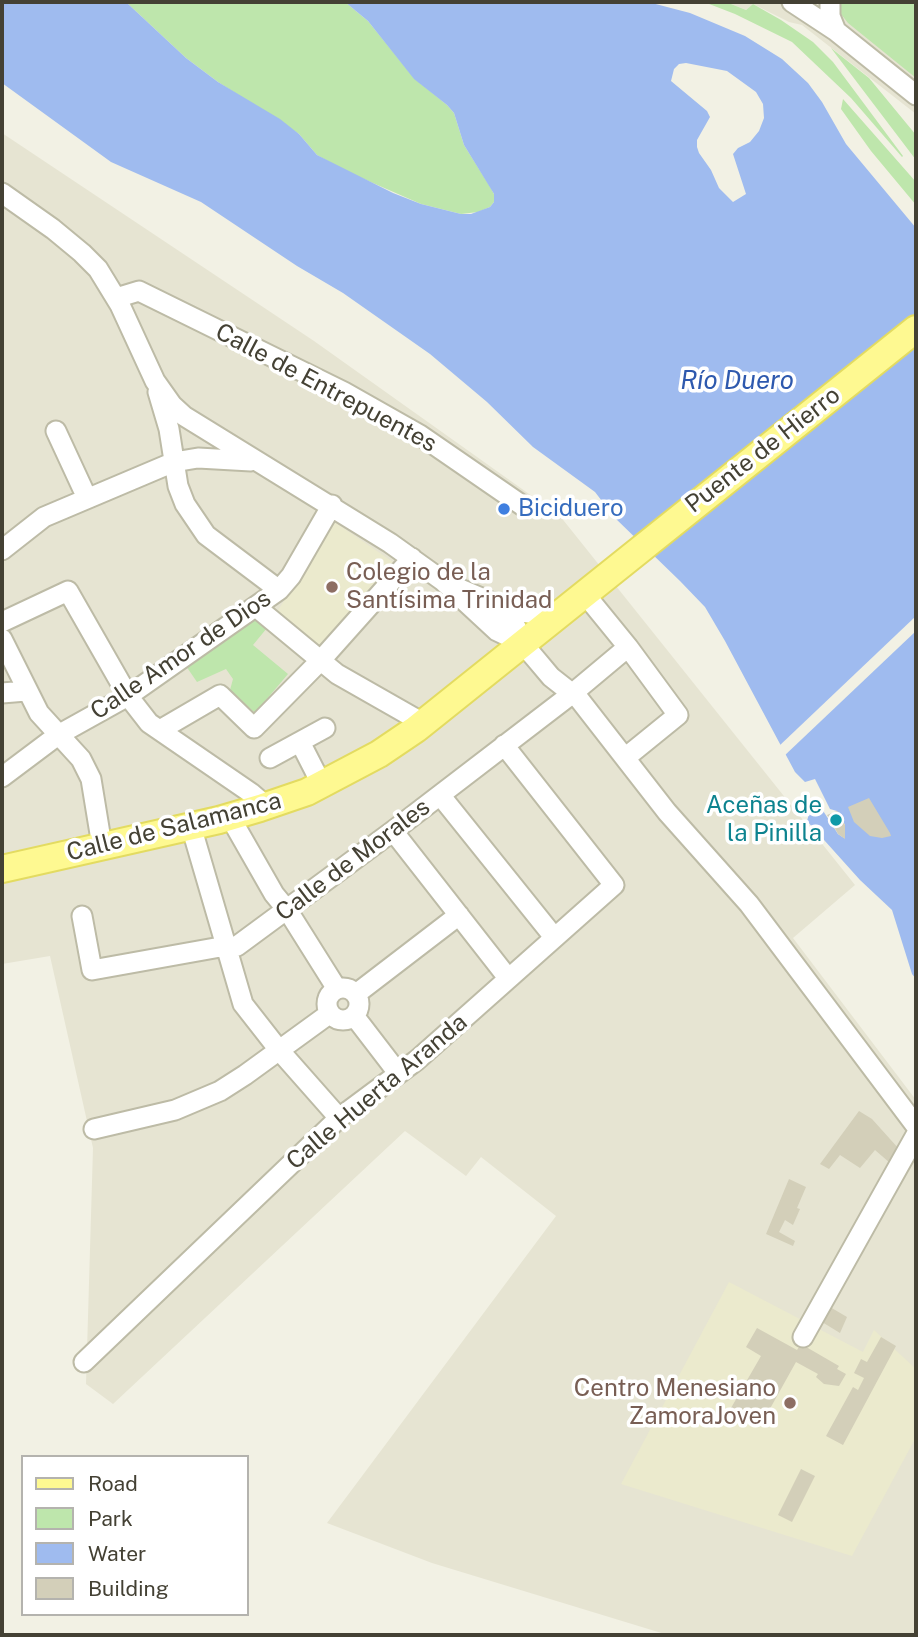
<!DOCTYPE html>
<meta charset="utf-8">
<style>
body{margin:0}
#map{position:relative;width:918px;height:1637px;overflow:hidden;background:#f2f1e4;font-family:"Public Sans",sans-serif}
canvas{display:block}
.frame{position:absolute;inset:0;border:4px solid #444134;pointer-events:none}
.legend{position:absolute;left:21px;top:1455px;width:228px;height:161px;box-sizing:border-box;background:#fff;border:2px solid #b4b3ae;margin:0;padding:9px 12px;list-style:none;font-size:21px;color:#444134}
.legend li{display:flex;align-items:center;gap:14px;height:35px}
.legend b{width:35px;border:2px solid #b4b3ae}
</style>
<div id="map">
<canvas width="918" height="1637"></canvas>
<div class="frame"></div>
<ul class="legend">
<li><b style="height:9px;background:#fef991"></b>Road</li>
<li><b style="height:19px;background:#bee6ac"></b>Park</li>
<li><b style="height:19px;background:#9fbbef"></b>Water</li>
<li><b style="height:19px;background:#d3cfb9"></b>Building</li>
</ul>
</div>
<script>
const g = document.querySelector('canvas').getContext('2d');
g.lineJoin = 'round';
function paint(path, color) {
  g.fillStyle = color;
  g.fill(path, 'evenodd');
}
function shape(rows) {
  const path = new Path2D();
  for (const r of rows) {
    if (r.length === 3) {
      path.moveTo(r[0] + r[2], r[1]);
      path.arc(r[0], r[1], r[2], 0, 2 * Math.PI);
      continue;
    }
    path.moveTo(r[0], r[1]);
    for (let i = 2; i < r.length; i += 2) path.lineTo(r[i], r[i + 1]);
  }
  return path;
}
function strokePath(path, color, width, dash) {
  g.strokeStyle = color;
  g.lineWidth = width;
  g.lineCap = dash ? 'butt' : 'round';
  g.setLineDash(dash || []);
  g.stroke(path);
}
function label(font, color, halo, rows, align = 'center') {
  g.font = font + ' "Public Sans",sans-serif';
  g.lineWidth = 7;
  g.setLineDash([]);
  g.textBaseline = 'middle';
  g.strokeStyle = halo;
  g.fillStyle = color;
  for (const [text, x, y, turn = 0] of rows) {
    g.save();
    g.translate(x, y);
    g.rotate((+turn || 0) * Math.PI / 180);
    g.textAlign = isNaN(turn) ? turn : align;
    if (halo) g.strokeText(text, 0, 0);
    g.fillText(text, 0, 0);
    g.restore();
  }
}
paint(shape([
 [726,2,916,2,916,114,802,25,789,22,753,4,746,10],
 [2,133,314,341,560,516,855,885,793,938,916,1100,916,1635,668,1635,432,1563,327,1523,556,1216,481,1157,466,1176,405,1131,113,1404,86,1384,93,1148,50,956,2,964]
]), '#e6e4d2');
paint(shape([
 [333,521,393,562,320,646,277,612],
 [729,1282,863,1352,874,1330,916,1369,916,1437,852,1556,621,1484]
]), '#ebeacd');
paint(shape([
 [126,2,345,2,368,21,414,78,447,105,454,113,464,145,489,185,494,194,494,202,490,207,478,212,461,214,421,204,343,170,317,155,299,134,218,82,186,58],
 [704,2,726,2,746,10,753,4,781,20,813,42,833,62,903,156,902,157,851,98,792,42,735,14],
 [841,2,916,2,916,78,848,23,837,9],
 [831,48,869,78,916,135,916,160],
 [843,99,916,182,916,205,871,151,841,109],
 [252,615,267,628,253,645,288,674,255,713,230,690,233,679,226,669,197,682,186,666]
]), '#bee6ac');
paint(shape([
 [2,2,126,2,186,58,218,82,280,119,299,134,317,155,393,193,421,204,461,214,471,214,490,207,494,202,494,194,464,145,454,113,447,105,414,79,368,21,345,2,648,2,690,13,745,36,782,59,808,83,822,102,846,144,916,228,916,979,912,974,892,910,860,880,807,821,810,810,820,806,838,834,844,838,845,825,837,811,830,809,815,779,805,782,795,772,725,641,705,607,680,581,615,518,595,492,533,447,487,402,430,354,343,293,297,266,201,202,111,162,2,83],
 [686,63,727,71,756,92,763,104,764,118,759,131,750,142,738,148,733,154,746,194,733,202,719,188,711,170,699,153,697,147,697,140,710,117,707,111,671,81,674,69,679,64]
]), '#9fbbef');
paint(shape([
 [916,616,916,631,783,757,778,747]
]), '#f2f1e4');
paint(shape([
 [869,798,890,833,891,836,882,838,870,836,854,822,848,807],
 [837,811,845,825,845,839,838,834,827,815],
 [859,1111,872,1119,899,1149,890,1163,875,1150,860,1168,840,1155,829,1169,820,1164],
 [789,1179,806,1187,797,1208,800,1209,793,1225,785,1220,779,1232,795,1241,793,1246,766,1234],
 [830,1307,847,1317,840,1333,822,1322],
 [757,1328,797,1350,801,1344,839,1366,837,1369,846,1374,839,1386,824,1384,816,1377,818,1374,796,1362,762,1423,750,1417,747,1424,737,1418,740,1413,731,1408,761,1356,746,1347],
 [881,1337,896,1346,843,1445,826,1436,853,1387,858,1390,864,1378,854,1373,861,1359,867,1362],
 [801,1469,815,1476,792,1522,778,1515]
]), '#d3cfb9');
const minor = shape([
 [792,2,836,31,916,95],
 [830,2,830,16,836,31],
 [2,193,53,229,82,253,98,269,120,305,155,381,172,405,184,416,390,543,443,581,497,631,522,643],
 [116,298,139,291,344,392,420,435,526,508],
 [158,392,169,429,178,486,185,504,206,535,279,590],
 [56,431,87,498],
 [2,550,44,517,174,462,198,458,251,461],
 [453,586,510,610,536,614,558,614],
 [584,593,628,647,678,715,625,758],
 [492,604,506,614,516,627,522,643,535,658,551,677,579,699,667,812,749,904,916,1126],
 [256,607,337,674,423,723],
 [2,622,68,591,128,696,149,723,251,793,266,806],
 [2,639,39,713,81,759,91,779,102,846],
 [2,693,26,691],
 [160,730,220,695,254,728,321,660,412,558],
 [300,742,322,785],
 [270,758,325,728],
 [2,777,58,735,128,696,279,590,291,576,332,505],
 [440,795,554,937],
 [230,817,274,894,288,911,337,989],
 [191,826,243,1004,279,1050,339,1118],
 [393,831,508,978],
 [82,916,92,970,226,946,237,946,393,831,573,693,628,647],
 [343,1004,16],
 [356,994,459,915],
 [355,1017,398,1073],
 [94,1129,175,1110,220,1091,245,1075,329,1014],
 [803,1337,916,1135],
 [84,1362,339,1118,417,1060,614,885,504,745]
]);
const major = shape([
 [2,869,219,820,260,808,307,792,379,754,416,729,916,329]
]);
strokePath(minor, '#bdbba6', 23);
strokePath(major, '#e3db61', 30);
strokePath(minor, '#fff', 19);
strokePath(major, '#fef991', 26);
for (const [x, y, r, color] of [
 [504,509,7,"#3f7fe0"],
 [332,587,7,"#8d6e63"],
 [836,820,7,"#0f9aa8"],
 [790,1403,7,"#8d6e63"]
]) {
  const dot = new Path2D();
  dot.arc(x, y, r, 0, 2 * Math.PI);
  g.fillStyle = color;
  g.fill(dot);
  strokePath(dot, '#fff', 2.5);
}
label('24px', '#444134', '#fff', [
 ["Calle de Entrepuentes",326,388,28],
 ["Puente de Hierro",763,450,-38],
 ["Calle Amor de Dios",181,655,-34],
 ["Calle de Salamanca",174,827,-14],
 ["Calle de Morales",353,860,-37],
 ["Calle Huerta Aranda",377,1092,-40]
]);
label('24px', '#366cbe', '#fff', [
 ["Biciduero",518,509]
], 'left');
label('24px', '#785e54', '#fff', [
 ["Colegio de la",346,573],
 ["Santísima Trinidad",346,601],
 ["Centro Menesiano",776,1389,"right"],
 ["ZamoraJoven",776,1417,"right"]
], 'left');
label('24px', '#0d838f', '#fff', [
 ["Aceñas de",822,806],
 ["la Pinilla",822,834]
], 'right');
label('italic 26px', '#2e59ae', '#fff', [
 ["Río Duero",737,381]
]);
</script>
